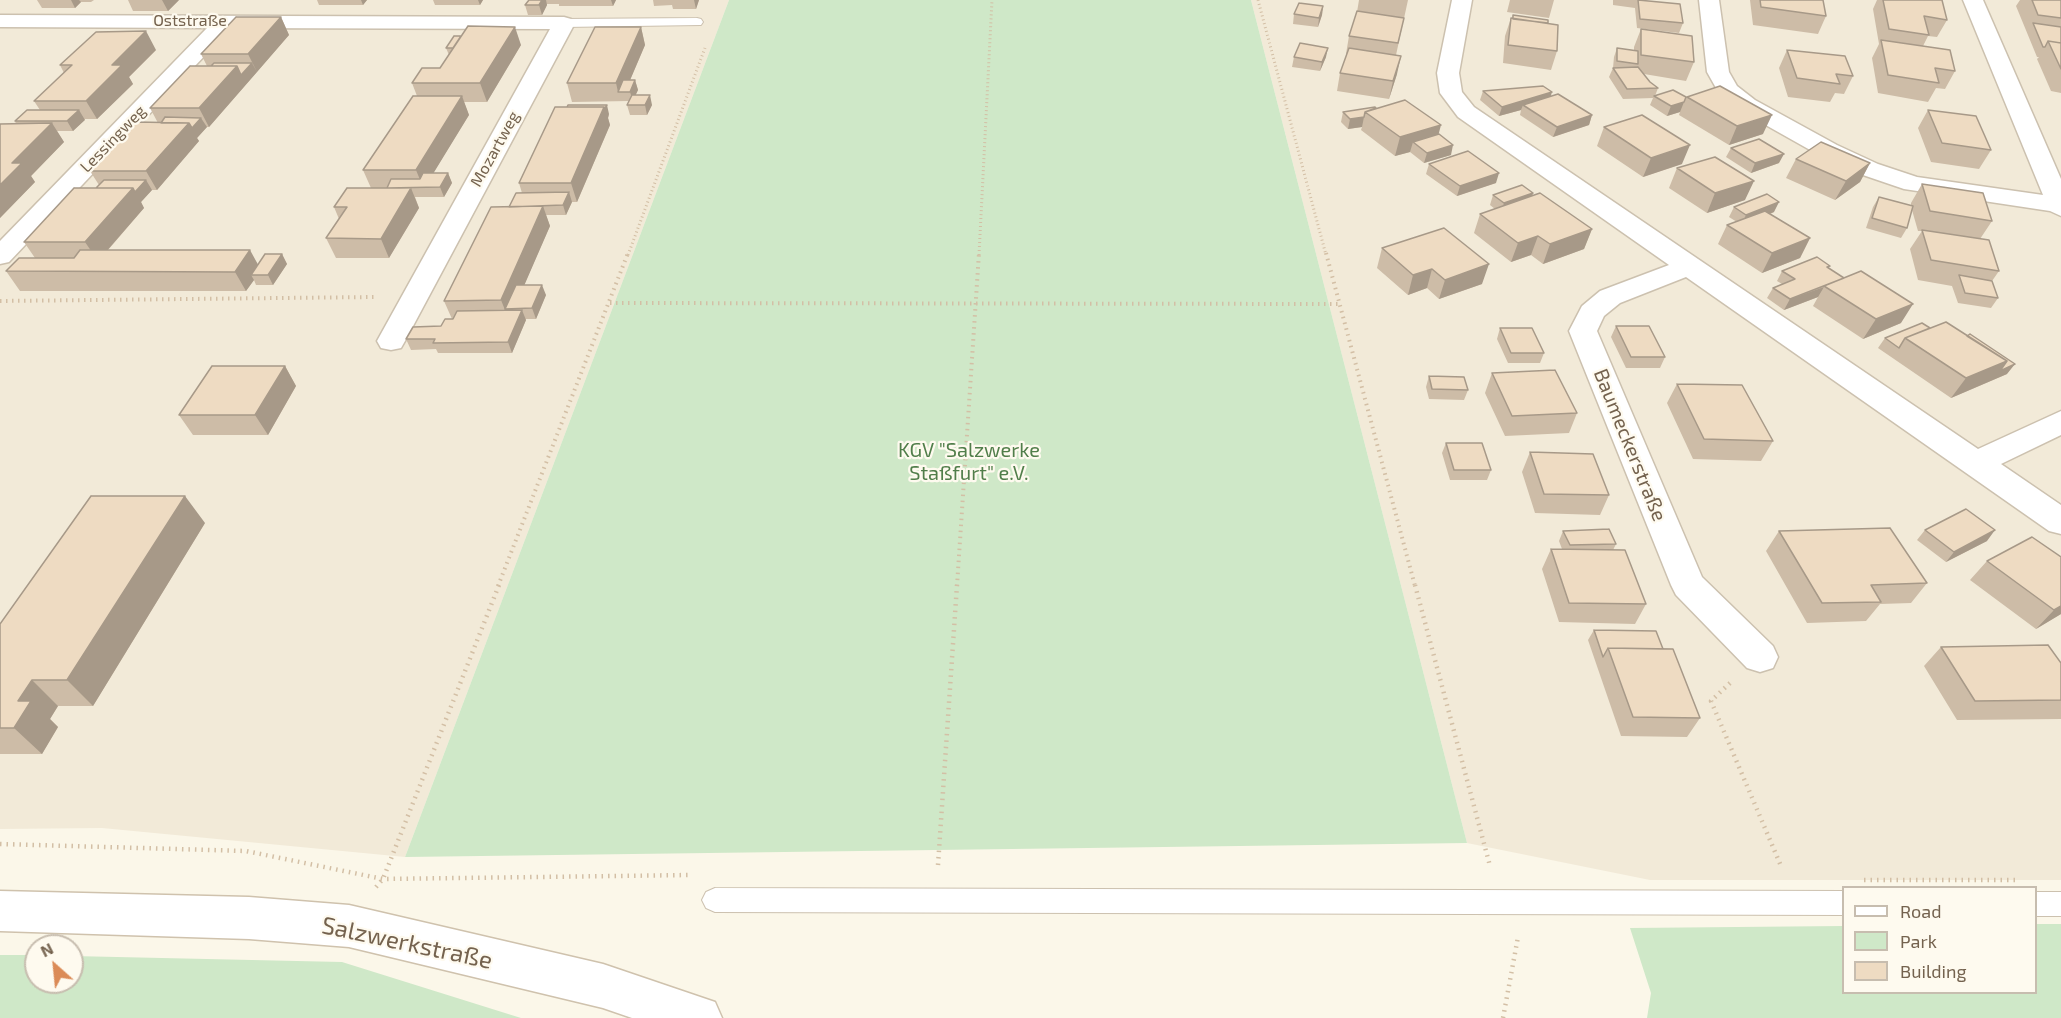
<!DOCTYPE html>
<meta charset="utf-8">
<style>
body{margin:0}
#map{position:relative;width:2061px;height:1018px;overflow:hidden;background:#fbf7e9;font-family:"Exo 2",sans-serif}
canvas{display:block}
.legend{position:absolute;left:1842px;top:886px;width:195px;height:108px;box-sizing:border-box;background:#fefaef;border:2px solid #c7bdaf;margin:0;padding:8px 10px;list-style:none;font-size:18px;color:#74624e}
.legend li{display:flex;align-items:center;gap:12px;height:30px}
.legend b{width:30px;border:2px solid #c7bdaf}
.north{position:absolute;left:24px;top:934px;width:60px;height:60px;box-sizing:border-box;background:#fefaef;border:2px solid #c7bdaf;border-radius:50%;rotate:333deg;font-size:16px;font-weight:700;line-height:24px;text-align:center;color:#74624e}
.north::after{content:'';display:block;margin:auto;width:21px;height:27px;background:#db8b57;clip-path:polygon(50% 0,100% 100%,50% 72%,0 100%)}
</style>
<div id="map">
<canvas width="2061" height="1018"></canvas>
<ul class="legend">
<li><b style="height:8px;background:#fff"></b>Road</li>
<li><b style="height:16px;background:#cfe8c8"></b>Park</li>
<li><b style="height:16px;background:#eedbc2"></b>Building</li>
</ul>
<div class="north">N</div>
</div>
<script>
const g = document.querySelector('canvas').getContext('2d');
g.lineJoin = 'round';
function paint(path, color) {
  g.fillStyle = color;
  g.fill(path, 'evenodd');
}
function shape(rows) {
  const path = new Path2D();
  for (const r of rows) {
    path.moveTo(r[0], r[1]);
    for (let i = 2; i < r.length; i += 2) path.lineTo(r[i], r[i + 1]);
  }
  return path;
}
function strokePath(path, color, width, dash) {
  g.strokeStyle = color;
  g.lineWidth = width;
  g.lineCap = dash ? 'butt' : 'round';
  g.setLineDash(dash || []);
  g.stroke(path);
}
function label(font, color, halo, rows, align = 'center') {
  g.font = font + ' "Exo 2",sans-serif';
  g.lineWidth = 4.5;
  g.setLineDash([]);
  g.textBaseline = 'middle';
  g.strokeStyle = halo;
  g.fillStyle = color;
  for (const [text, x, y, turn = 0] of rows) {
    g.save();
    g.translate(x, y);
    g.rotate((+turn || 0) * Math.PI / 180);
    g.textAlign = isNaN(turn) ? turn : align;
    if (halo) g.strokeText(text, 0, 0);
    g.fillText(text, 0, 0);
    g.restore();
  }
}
paint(shape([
 [0,0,729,0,405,857,102,828,0,829],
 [1251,0,2061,0,2061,880,1650,880,1467,843]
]), '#f2ead8');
paint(shape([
 [729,0,1251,0,1467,843,405,857],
 [2036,924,2061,924,2061,1018,1647,1018,1651,993,1630,928,1843,926,1844,992,2036,992],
 [0,955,36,955,36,982,72,982,72,956,342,962,521,1018,0,1018]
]), '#cfe8c8');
const lane = shape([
 [697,18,701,19,703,22,701,25,564,27,558,23,564,19,697,18],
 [715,888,1844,891,1844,915,715,912,706,908,702,900,706,892,715,888],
 [2036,892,2061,892,2061,916,2036,916,2036,892]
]);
const street = shape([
 [1452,0,1472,0,1459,73,1462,92,1474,107,1978,449,2061,411,2061,435,2001,464,2061,505,2061,534,2049,531,1686,277,1620,303,1604,316,1597,331,1702,577,1773,646,1778,657,1773,668,1760,672,1747,668,1676,595,1671,585,1569,331,1582,306,1600,291,1669,265,1458,117,1440,93,1437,73,1452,0],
 [1699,0,1719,0,1729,72,1737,86,1755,100,1837,145,1878,164,1917,177,2043,195,1963,0,1983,0,2061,179,2061,216,2050,211,1904,189,1860,174,1819,155,1739,110,1720,95,1707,72,1699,0],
 [0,15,564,17,571,19,575,23,405,341,401,348,391,350,381,348,377,341,550,29,231,28,9,262,0,264,0,241,207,28,0,27,0,15]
]);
const secondary = shape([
 [0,891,249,897,349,905,603,964,715,1002,722,1018,632,1018,603,1008,349,947,249,939,0,931,0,891]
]);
strokePath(lane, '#ccc1af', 2);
strokePath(street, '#ccc1af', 3);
strokePath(secondary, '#cfc2ad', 3);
strokePath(shape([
 [1258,0,1326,255],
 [628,255,705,48],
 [979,255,992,0]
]), '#d3bfa5', 3, [1, 3]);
strokePath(shape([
 [1326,253,1415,586],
 [0,301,374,297],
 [610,303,1338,304],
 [498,586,628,253],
 [957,586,979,253]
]), '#d3bfa5', 4, [1.5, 4.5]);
strokePath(shape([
 [1415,585,1490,866],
 [1730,683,1711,701,1781,866],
 [0,844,246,851,383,879,690,875],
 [938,865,957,585],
 [1864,880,2018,880],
 [376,887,383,879,499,585],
 [1503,1018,1518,937]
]), '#d3bfa5', 4.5, [1.5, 5]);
paint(lane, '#fff');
paint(street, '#fff');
paint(secondary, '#fff');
paint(shape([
 [37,0,94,0,91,2,81,2,75,8,42,8],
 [128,0,179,0,168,11,133,11],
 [317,0,367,0,363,5,319,5],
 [433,0,483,0,480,5,435,5],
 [529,0,616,0,613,6,559,6,559,4,547,4,547,5,542,15,528,15,525,5],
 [653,0,699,0,696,9,673,9,672,5,654,6],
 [1359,0,1408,0,1396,55,1397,74,1389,99,1337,91,1340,73,1347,54,1346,54,1349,36,1357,12],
 [1510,0,1554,0,1549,18,1507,12],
 [1613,0,1644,0,1683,23,1679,33,1637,28,1635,8,1613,5],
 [1750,0,1823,0,1826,16,1818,34,1753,25],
 [1877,0,1942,0,1947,20,1937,37,1928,36,1923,46,1955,71,1945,89,1936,88,1928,102,1878,93,1872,58,1879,44,1873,9],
 [2020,0,2061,0,2061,93,2051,91,2037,59,2039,57,2037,57,2016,6],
 [1323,6,1322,15,1318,27,1293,24,1294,14],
 [1513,15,1548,23,1557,51,1551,70,1503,63,1505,36,1511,18,1512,18],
 [281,17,289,35,209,127,207,127,197,138,199,141,157,190,152,190,141,202,144,208,108,250,258,264,282,254,287,264,273,285,256,285,254,280,246,291,20,291,6,271,35,258,24,242,96,188,99,185,90,171,158,123,150,108,207,66,201,54],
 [641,27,645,45,630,80,635,80,638,90,635,95,652,105,647,115,630,115,627,105,629,101,572,102,567,83],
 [1641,29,1694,62,1686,81,1644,74,1650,82,1658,88,1655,96,1687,97,1763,134,1729,145,1679,115,1680,112,1667,116,1650,105,1653,98,1623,99,1609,77,1613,68,1614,57,1617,48,1634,51,1634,47],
 [521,45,487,102,464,102,469,115,433,173,448,173,452,183,444,197,415,197,419,208,389,258,336,258,326,238,339,219,334,207,371,188,363,170,417,96,412,83,440,68,449,55,446,48],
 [156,50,129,77,133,84,97,119,85,119,73,131,57,131,64,142,31,176,35,182,0,218,0,124,16,124,15,121,40,110,34,101,64,73,60,65],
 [1787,50,1853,76,1844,94,1835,93,1830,102,1788,97,1779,68],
 [1294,57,1326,57,1320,71,1292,67],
 [1483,91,1551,96,1592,115,1589,125,1553,137,1520,115,1521,110,1499,116,1480,100],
 [1376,108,1439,134,1451,155,1424,163,1410,152,1395,156,1361,130,1362,127,1348,129,1341,122,1343,112],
 [1928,110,1991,150,1979,169,1931,162,1918,128],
 [609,114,608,118,610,125,577,202,572,202,566,215,546,215,550,226,524,285,546,295,536,319,525,319,526,320,512,353,438,353,436,349,411,350,406,339,441,326,452,319,444,301,509,207,522,193,519,183],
 [1604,127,1682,164,1643,177,1597,146],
 [1731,148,1779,163,1751,173,1726,157],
 [1796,159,1870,163,1860,182,1835,200,1786,178],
 [1429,164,1496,183,1457,196,1426,174],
 [1677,168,1745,200,1707,213,1669,188],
 [1922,184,1992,221,1980,239,1999,271,1992,281,1998,298,1991,308,1958,303,1952,286,1918,280,1910,249,1922,231,1918,231,1912,210,1907,228,1901,238,1866,228,1873,207,1879,197,1911,206,1911,203],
 [1533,193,1532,196,1592,229,1584,249,1543,264,1531,255,1511,262,1474,233,1480,214,1495,209,1490,205,1493,195],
 [1734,207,1774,212,1770,214,1810,238,1800,258,1762,273,1718,244,1727,225,1737,222,1729,217],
 [1382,248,1482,284,1439,299,1427,288,1408,295,1377,268],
 [1829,268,1901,323,1863,339,1813,306,1818,297,1784,310,1767,298,1773,288,1782,284,1777,281,1782,271],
 [1922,323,2007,374,1951,398,1878,348,1885,338],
 [1616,326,1665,357,1660,368,1626,368,1611,337],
 [1500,328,1544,353,1540,363,1508,363,1497,339],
 [285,366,296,386,268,435,193,435,179,415],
 [1492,373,1577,413,1569,433,1505,436,1485,393],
 [1429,376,1468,390,1464,400,1429,399,1426,387],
 [1677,384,1773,441,1761,461,1693,459,1667,403],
 [1446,443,1491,470,1487,480,1450,480,1442,453],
 [1530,452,1609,495,1600,515,1535,513,1522,472],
 [205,523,93,706,58,706,50,719,58,727,42,754,0,754,0,624],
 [1925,530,1987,541,1946,562,1917,540],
 [1563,531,1616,544,1613,550,1646,604,1635,624,1559,622,1542,569,1551,549,1562,549,1559,541],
 [1779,531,1927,583,1911,603,1880,604,1866,621,1807,623,1766,551],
 [1987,561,2061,614,2036,629,1970,580],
 [1594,630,1663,649,1700,718,1687,737,1621,736,1588,640],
 [1941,647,2061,663,2061,719,1957,720,1924,666]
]), '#cdbca7');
paint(shape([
 [71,0,79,0,81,2,75,8],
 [162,0,179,0,168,11],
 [361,0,367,0,363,5],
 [478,0,483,0,480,5],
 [542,0,546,0,547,5,542,15,539,5],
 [611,0,616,0,613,6],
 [694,0,699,0,696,9],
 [1323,6,1322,15,1318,27,1319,18],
 [281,17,289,35,257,72,248,54],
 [515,27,521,45,487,102,480,83],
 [641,27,645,45,625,92,618,92,616,83],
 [146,31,156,50,129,77,133,84,97,119,86,101,112,65],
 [1328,48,1326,57,1320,71,1322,62],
 [1401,56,1397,74,1389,99,1393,81],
 [252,63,257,72,209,127,199,108,237,66],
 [635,80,638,90,633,101,630,92],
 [1552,92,1549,102,1523,105,1521,110,1499,116,1502,107],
 [650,95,652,105,647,115,645,105],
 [462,96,469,115,425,187,423,187,416,170],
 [1684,102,1680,112,1667,116,1671,106],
 [607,105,609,114,608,118,610,125,577,202,571,183,604,107],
 [79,110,85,120,73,131,67,121],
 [1592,115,1589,125,1553,137,1557,127],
 [1772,115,1763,134,1729,145,1737,126],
 [1364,117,1362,127,1348,129,1350,119],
 [201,118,207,127,197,138,199,141,157,190,146,171,189,123],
 [52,123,64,142,31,176,35,182,0,218,0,185,12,163],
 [1441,125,1436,144,1413,142,1410,152,1395,156,1400,137],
 [1453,145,1451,155,1424,163,1427,153],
 [1690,145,1682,164,1643,177,1651,158],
 [1784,154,1779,163,1751,173,1755,163],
 [1870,163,1860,182,1835,200,1846,181],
 [448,173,452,183,444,197,440,187],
 [1499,173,1496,183,1457,196,1460,186],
 [146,180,152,190,141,202,144,208,98,261,85,242,133,188],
 [1754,181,1745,200,1707,213,1715,193],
 [411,188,419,208,389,258,381,239],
 [569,192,572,202,566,215,563,205],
 [1533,193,1530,203,1501,213,1504,203],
 [1779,202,1774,212,1741,225,1746,215],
 [543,206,550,226,514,309,505,309,509,319,509,320,501,300],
 [1592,229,1584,249,1543,264,1550,244],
 [1538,236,1531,255,1511,262,1518,243],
 [1810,238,1800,258,1762,273,1772,253],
 [250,250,261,270,251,275,254,280,246,291,235,272],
 [282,254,287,264,273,285,268,275],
 [1489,264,1482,284,1439,299,1445,280],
 [1432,269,1427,288,1408,295,1413,275],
 [542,285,546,295,536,319,532,308],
 [1824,287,1818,297,1784,310,1790,299],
 [1913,304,1901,323,1863,339,1876,319],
 [522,310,526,320,512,353,508,342],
 [2007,361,2015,364,2007,374,1951,398,1966,378],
 [285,366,296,386,268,435,255,415],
 [185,496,205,523,93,706,67,680],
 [1995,530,1987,541,1946,562,1954,552],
 [2061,606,2061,614,2036,629,2054,610],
 [32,680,58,706,50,719,58,727,42,754,14,728,18,701]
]), '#a79988');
const building = shape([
 [529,0,542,0,539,5,525,5,529,0],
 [1638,0,1680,4,1683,23,1640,19,1638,0],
 [1760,0,1823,0,1826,16,1761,7,1760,0],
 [1883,0,1942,0,1947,20,1924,16,1929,35,1889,29,1883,0],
 [2032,0,2061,0,2061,18,2038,15,2032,0],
 [1299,3,1323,6,1319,18,1294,14,1299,3],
 [1357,11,1404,18,1398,43,1349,36,1357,11],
 [1513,15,1548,20,1548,23,1513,19,1513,15],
 [236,17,281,17,248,54,201,54,236,17],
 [1511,18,1558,25,1557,51,1508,45,1511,18],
 [2033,23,2061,27,2061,43,2048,41,2045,47,2043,47,2033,23],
 [468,26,515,27,480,83,412,83,422,68,440,68,468,26],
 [595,27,641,27,616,83,567,83,595,27],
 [1641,29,1692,36,1694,62,1641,55,1641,29],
 [146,31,112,65,122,65,86,101,34,101,72,65,60,65,96,32,146,31],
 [454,36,461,36,453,48,446,48,454,36],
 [1881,40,1950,50,1955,71,1935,68,1939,83,1888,75,1881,40],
 [2048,41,2061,43,2061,69,2048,41],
 [1300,43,1328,48,1322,62,1294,57,1300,43],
 [1349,48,1401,56,1393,81,1340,73,1349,48],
 [1617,48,1638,51,1638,64,1617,61,1617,48],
 [1787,50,1845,56,1853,76,1836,74,1840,84,1797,78,1787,50],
 [214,63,252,63,241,75,237,66,211,66,214,63],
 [190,66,237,66,199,108,150,108,190,66],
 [1638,67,1650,82,1658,88,1627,89,1613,68,1638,67],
 [623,80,635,80,630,92,618,92,623,80],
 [1543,86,1552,92,1502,107,1483,91,1543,86],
 [1720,86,1772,115,1737,126,1687,97,1720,86],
 [1673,90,1686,97,1684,102,1671,106,1654,96,1673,90],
 [1558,94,1592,115,1557,127,1523,105,1558,94],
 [632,95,650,95,645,105,627,105,632,95],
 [413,96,462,96,416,170,363,170,413,96],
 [1405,100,1441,125,1400,137,1365,112,1405,100],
 [568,105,607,105,605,108,604,107,567,107,568,105],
 [555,107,604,107,571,183,519,183,555,107],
 [1375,107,1376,108,1365,112,1364,117,1350,119,1343,112,1375,107],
 [27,110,79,110,67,121,15,121,27,110],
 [1928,110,1976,116,1991,150,1942,143,1928,110],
 [1642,115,1690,145,1651,158,1604,127,1642,115],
 [165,117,201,118,192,128,189,123,161,123,165,117],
 [136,122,189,123,146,171,90,171,136,122],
 [52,123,12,163,22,163,0,185,0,124,52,123],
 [1439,134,1453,145,1427,153,1413,142,1439,134],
 [1759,139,1784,154,1755,163,1731,148,1759,139],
 [1821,142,1870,163,1846,181,1796,159,1821,142],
 [1468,151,1499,173,1460,186,1429,164,1468,151],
 [1715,157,1754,181,1715,193,1677,168,1715,157],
 [423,173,448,173,440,187,387,188,391,179,420,179,423,173],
 [104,180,146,180,135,192,133,188,96,188,104,180],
 [1922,184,1983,193,1992,221,1930,211,1922,184],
 [1522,185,1533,193,1504,203,1493,195,1522,185],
 [74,188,133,188,85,242,24,242,74,188],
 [347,188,411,188,381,239,326,238,347,207,334,207,347,188],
 [569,192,563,205,509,207,516,193,569,192],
 [1540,193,1592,229,1550,244,1538,236,1518,243,1480,214,1540,193],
 [1767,194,1779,202,1746,215,1734,207,1767,194],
 [1879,197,1913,206,1907,228,1872,218,1879,197],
 [543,206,501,300,444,301,491,207,543,206],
 [1765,211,1810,238,1772,253,1727,225,1765,211],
 [1444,228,1489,264,1445,280,1432,269,1413,275,1382,248,1444,228],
 [1922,230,1989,240,1999,271,1931,260,1922,230],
 [80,250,250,250,235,272,6,271,19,258,74,258,80,250],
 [265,254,282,254,268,275,251,275,265,254],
 [1817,257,1830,266,1827,267,1844,278,1790,299,1773,288,1795,279,1782,271,1817,257],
 [1861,271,1913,304,1876,319,1824,286,1861,271],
 [1959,275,1992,281,1998,298,1965,293,1959,275],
 [516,285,542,285,532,308,505,309,516,285],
 [522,310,508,342,433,343,435,339,406,339,413,327,441,326,445,319,453,319,457,311,522,310],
 [1946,322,2007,361,1966,378,1905,338,1946,322],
 [1922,323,1930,328,1905,338,1899,348,1885,338,1922,323],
 [1616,326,1649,326,1665,357,1631,357,1616,326],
 [1500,328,1532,328,1544,353,1511,353,1500,328],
 [1970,334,2015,364,2000,371,2007,361,1967,336,1970,334],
 [212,366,285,366,255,415,179,415,212,366],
 [1555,370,1577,413,1512,416,1492,373,1555,370],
 [1429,376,1464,377,1468,390,1432,389,1429,376],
 [1677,384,1742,385,1773,441,1704,439,1677,384],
 [1446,443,1482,443,1491,470,1454,470,1446,443],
 [1530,452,1593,454,1609,495,1544,494,1530,452],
 [91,496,185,496,67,680,32,680,18,701,31,701,14,728,0,728,0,624,91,496],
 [1966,509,1995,530,1954,552,1925,530,1966,509],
 [1890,528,1927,583,1871,585,1881,602,1822,603,1779,531,1890,528],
 [1609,529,1616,544,1570,545,1563,531,1609,529],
 [2032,537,2061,557,2061,606,2054,610,1987,561,2032,537],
 [1551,549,1625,550,1646,604,1569,603,1551,549],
 [1594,630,1656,631,1663,649,1608,648,1603,657,1594,630],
 [2048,645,2061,663,2061,700,1975,701,1941,647,2048,645],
 [1608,648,1673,649,1700,718,1633,717,1608,648]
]);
paint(building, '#eedbc2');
strokePath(building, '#a79988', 1.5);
label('16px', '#74624e', '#fefaef', [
 ["Oststraße",190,21],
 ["Lessingweg",113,139,-46],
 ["Mozartweg",495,149,-61]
]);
label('20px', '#74624e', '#fefaef', [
 ["Baumeckerstraße",1630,445,68]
]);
label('20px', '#517e4a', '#fefaef', [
 ["KGV \"Salzwerke",969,450],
 ["Staßfurt\" e.V.",969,473]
]);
label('24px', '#74624e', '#fefaef', [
 ["Salzwerkstraße",407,943,12]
]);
</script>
